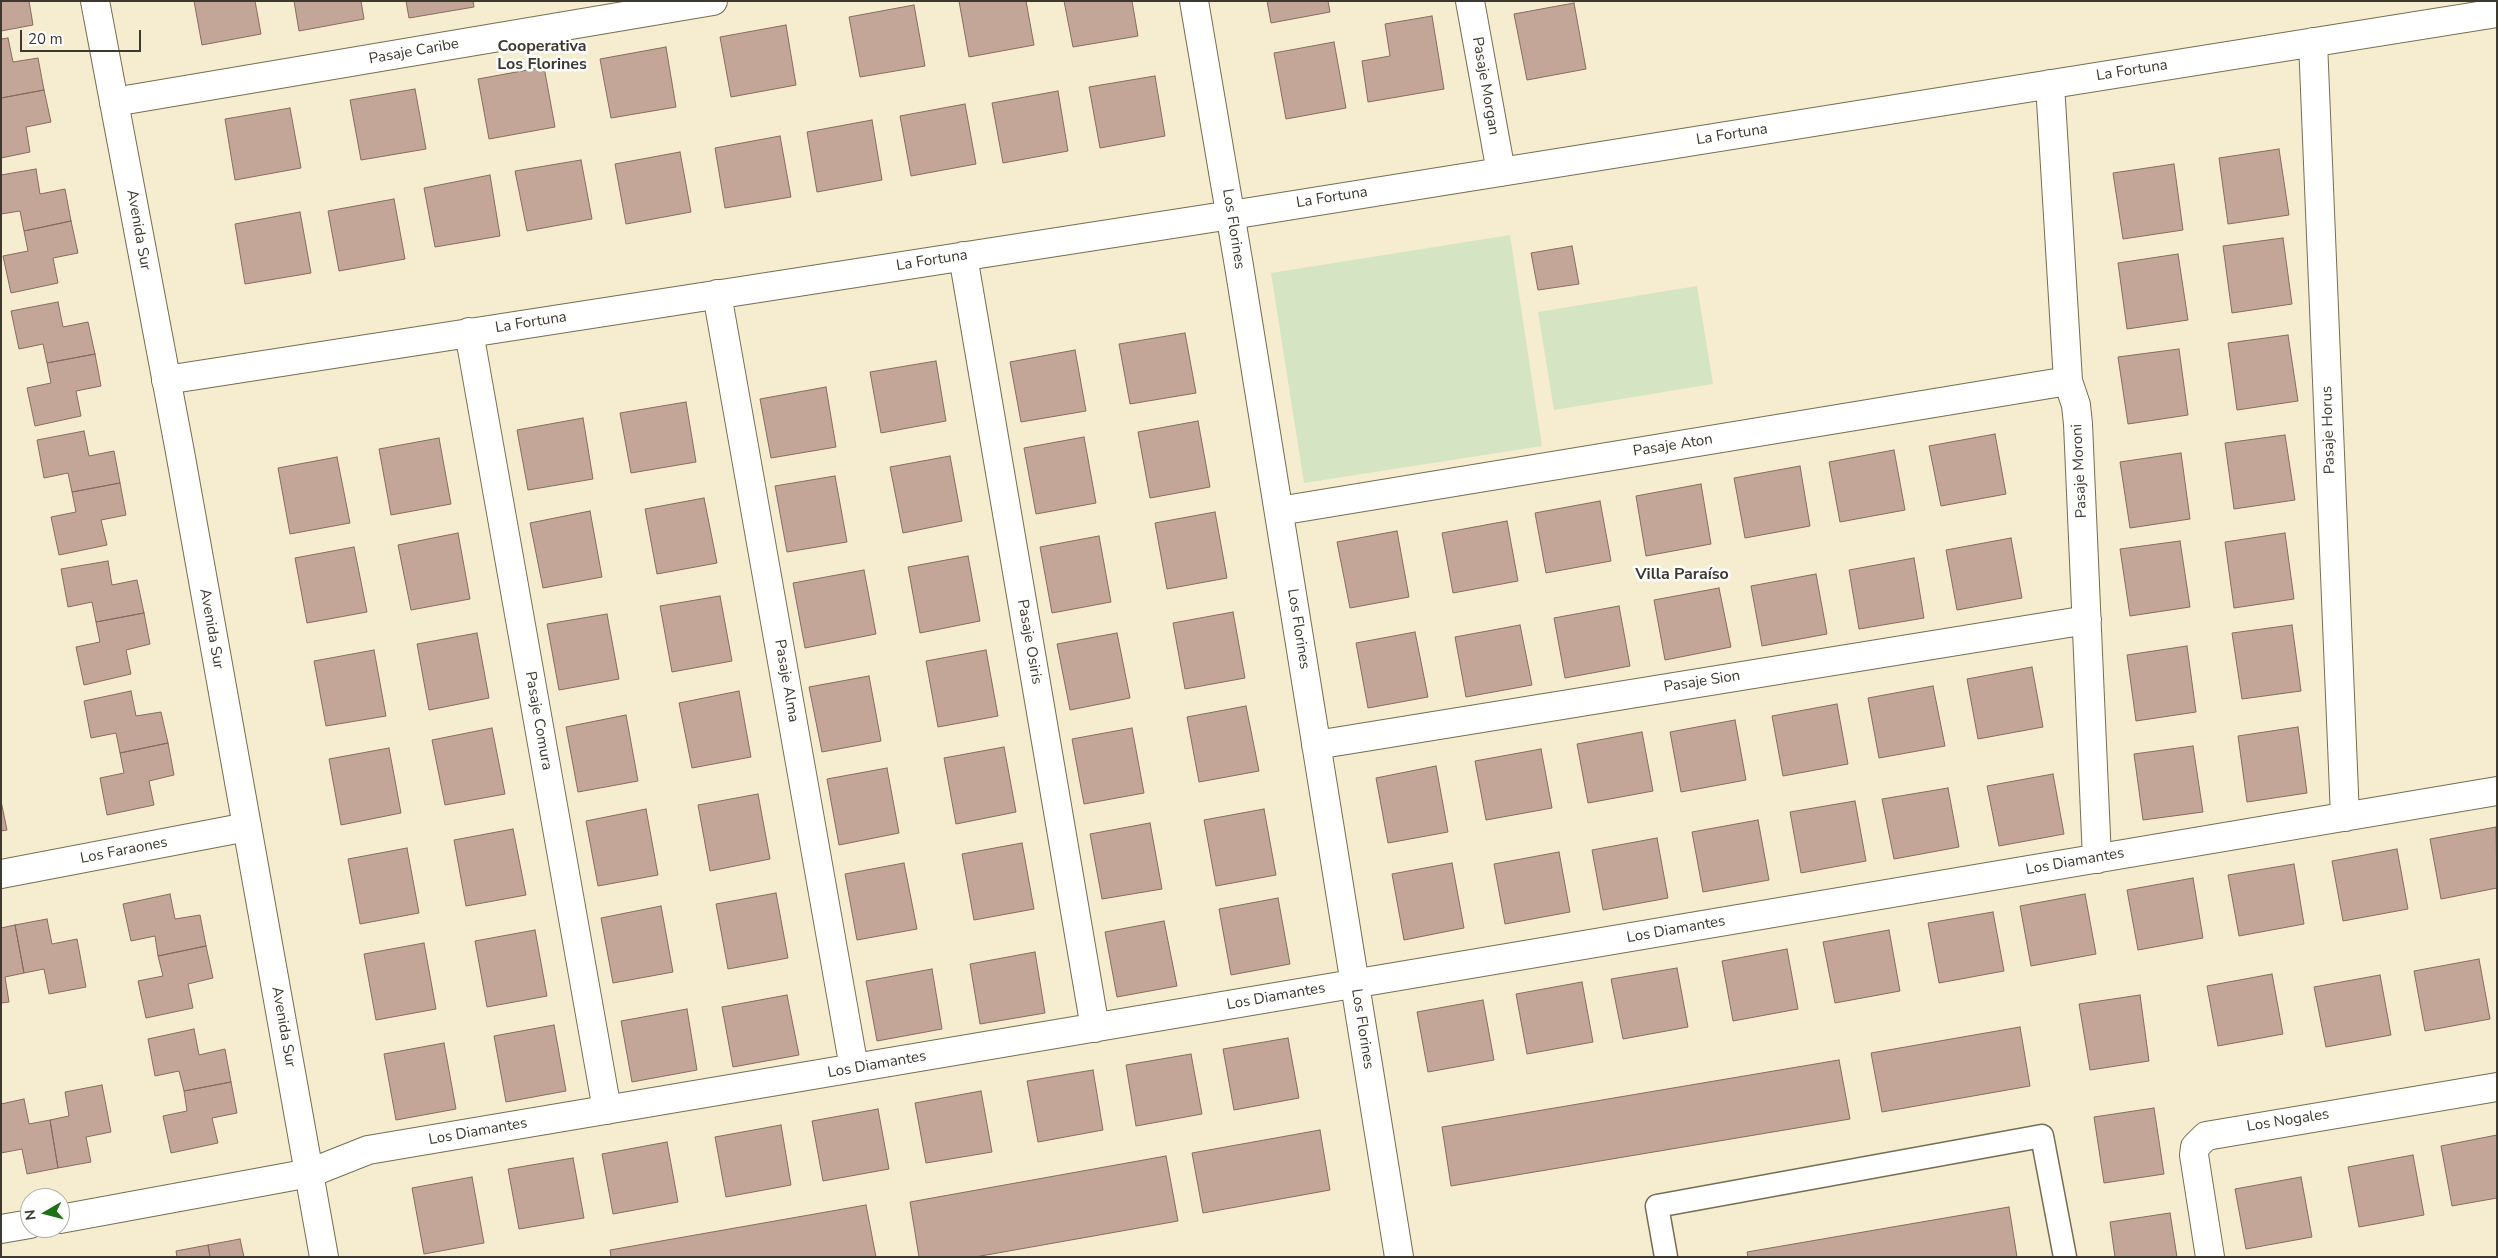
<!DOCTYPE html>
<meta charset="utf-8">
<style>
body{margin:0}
#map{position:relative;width:2498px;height:1258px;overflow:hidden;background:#f6eccf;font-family:"Nunito Sans",sans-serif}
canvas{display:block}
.frame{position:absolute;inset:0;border:2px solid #3d392e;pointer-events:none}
.north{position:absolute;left:20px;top:1188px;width:50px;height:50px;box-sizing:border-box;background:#fff;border:1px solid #b1b0ab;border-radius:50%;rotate:262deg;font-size:14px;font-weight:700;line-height:20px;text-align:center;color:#3d392e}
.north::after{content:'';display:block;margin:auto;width:18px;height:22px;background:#1f7119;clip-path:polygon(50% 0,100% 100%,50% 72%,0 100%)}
.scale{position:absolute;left:20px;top:30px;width:121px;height:22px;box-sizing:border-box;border:2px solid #3d392e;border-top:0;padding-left:6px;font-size:15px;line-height:18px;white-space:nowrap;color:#3d392e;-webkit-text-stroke:4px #fff;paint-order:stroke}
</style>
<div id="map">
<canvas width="2498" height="1258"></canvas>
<div class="frame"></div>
<div class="north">N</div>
<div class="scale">20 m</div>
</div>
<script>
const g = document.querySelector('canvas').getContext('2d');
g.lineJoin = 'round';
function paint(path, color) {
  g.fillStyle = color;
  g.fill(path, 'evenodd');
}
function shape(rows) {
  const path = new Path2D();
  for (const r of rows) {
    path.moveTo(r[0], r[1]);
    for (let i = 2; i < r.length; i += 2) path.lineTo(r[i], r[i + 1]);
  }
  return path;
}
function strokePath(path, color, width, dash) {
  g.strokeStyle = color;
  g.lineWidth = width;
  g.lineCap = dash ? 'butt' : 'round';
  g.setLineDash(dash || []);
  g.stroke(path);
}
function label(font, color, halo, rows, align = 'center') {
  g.font = font + ' "Nunito Sans",sans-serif';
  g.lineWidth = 5;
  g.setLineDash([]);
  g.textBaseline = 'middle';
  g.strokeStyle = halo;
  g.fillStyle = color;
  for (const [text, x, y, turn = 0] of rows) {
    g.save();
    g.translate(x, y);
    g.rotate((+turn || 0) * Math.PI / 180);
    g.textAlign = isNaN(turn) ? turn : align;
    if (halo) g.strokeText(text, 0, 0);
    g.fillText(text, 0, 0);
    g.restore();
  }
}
paint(shape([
 [1510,235,1542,446,1304,483,1271,273],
 [1697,286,1713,384,1554,410,1538,312]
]), '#d5e5c3');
const building = shape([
 [1,1,29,1,33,25,1,31,1,1],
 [194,1,255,1,261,34,202,45,194,1],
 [294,1,361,1,364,19,299,31,294,1],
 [406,1,473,1,474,7,409,18,406,1],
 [959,1,1026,1,1034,45,969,57,959,1],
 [1064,1,1132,1,1138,36,1073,47,1064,1],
 [1267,1,1328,1,1330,12,1271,23,1267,1],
 [1574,3,1586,69,1527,80,1514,14,1574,3],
 [914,5,925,66,860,77,849,17,914,5],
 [1432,16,1444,89,1368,102,1362,61,1390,56,1385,24,1432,16],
 [786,25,796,85,731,97,720,37,786,25],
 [8,38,13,62,38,58,44,90,1,98,1,39,8,38],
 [1334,42,1346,108,1286,119,1274,53,1334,42],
 [666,47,676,107,611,118,600,59,666,47],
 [544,67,555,127,489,139,478,79,544,67],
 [1155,76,1165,136,1100,148,1089,87,1155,76],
 [415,89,426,149,361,160,350,100,415,89],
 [44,90,51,122,26,127,30,152,1,158,1,98,44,90],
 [1058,91,1068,151,1003,163,992,103,1058,91],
 [965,104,976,164,911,176,900,116,965,104],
 [290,108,301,168,235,180,225,119,290,108],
 [872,120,882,180,817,192,807,132,872,120],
 [780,136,791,197,725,208,715,148,780,136],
 [2279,149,2289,215,2228,224,2219,158,2279,149],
 [680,152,691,212,626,224,615,164,680,152],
 [581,160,592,219,527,231,515,171,581,160],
 [2174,164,2183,230,2123,239,2113,173,2174,164],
 [36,169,40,194,65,189,71,221,24,231,20,211,1,214,1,175,36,169],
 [490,175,500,236,435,247,424,188,490,175],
 [394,199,405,259,339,271,328,211,394,199],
 [300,212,311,273,245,284,235,224,300,212],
 [71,221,78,253,53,258,58,283,11,293,3,256,28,251,24,231,71,221],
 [2283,238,2292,304,2232,313,2223,246,2283,238],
 [1572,246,1579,284,1538,290,1531,253,1572,246],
 [2178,254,2188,320,2127,329,2118,263,2178,254],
 [58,302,63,327,88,322,95,354,47,363,43,344,19,349,11,311,58,302],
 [1185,333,1196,393,1130,404,1119,344,1185,333],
 [2288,335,2298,401,2237,410,2228,343,2288,335],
 [2179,349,2188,415,2128,424,2118,357,2179,349],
 [1075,350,1086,411,1021,422,1010,362,1075,350],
 [95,354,101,386,76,391,81,416,35,426,27,388,51,383,47,363,95,354],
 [936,361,946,421,881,433,870,372,936,361],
 [826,387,836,447,771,458,760,399,826,387],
 [686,402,696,462,631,473,620,413,686,402],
 [583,418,593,479,528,490,517,430,583,418],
 [1198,421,1210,487,1150,498,1138,432,1198,421],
 [84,431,89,456,114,451,120,483,72,492,68,473,44,478,37,440,84,431],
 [1995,434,2006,494,1941,506,1929,446,1995,434],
 [2285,435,2295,500,2234,509,2225,443,2285,435],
 [1084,437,1096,503,1036,514,1024,448,1084,437],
 [439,438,451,504,391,515,379,449,439,438],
 [1894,450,1905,510,1840,522,1829,462,1894,450],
 [2181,453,2190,519,2130,528,2120,462,2181,453],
 [950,456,962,521,903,533,890,467,950,456],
 [337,457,350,523,290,534,278,468,337,457],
 [1800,466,1810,526,1745,538,1734,478,1800,466],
 [835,476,847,542,787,552,775,486,835,476],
 [120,483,126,515,101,520,107,545,59,555,51,517,76,512,72,492,120,483],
 [1701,484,1711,544,1646,556,1636,496,1701,484],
 [704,498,717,563,657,574,645,509,704,498],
 [1600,501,1611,561,1546,573,1535,513,1600,501],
 [590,511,602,577,543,588,530,523,590,511],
 [1215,512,1227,578,1167,589,1155,523,1215,512],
 [1507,521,1518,581,1453,593,1442,533,1507,521],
 [1397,531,1409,597,1350,608,1337,542,1397,531],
 [458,533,470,599,411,610,398,545,458,533],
 [2285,533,2294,599,2234,608,2225,542,2285,533],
 [1099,536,1111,602,1052,613,1040,547,1099,536],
 [2011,538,2022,598,1957,610,1946,550,2011,538],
 [2180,541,2190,607,2130,616,2120,549,2180,541],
 [354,547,367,612,307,623,295,558,354,547],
 [968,556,980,621,920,633,908,567,968,556],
 [1914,558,1924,618,1859,629,1849,570,1914,558],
 [108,561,112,585,137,580,144,613,96,622,92,602,68,607,61,569,108,561],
 [864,570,876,634,805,648,793,583,864,570],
 [1816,574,1827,634,1762,646,1751,586,1816,574],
 [1719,588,1731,647,1665,660,1654,600,1719,588],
 [720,596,732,661,672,672,660,606,720,596],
 [1619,606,1630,666,1565,678,1554,618,1619,606],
 [1233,612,1245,678,1185,689,1173,623,1233,612],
 [144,613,150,644,126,650,131,674,84,685,76,647,100,642,96,622,144,613],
 [607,614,619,679,559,690,547,624,607,614],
 [1520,625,1532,685,1466,697,1455,637,1520,625],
 [2292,625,2301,691,2242,699,2232,633,2292,625],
 [1415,632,1428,697,1368,708,1356,643,1415,632],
 [477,633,489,698,429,710,417,644,477,633],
 [1117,633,1130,698,1070,710,1057,644,1117,633],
 [2187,646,2196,712,2136,721,2127,655,2187,646],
 [374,650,386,716,326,726,314,661,374,650],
 [986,650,998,716,938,727,926,661,986,650],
 [2032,667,2043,727,1978,739,1967,679,2032,667],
 [869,676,881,741,822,752,809,687,869,676],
 [1933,686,1945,746,1879,758,1868,698,1933,686],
 [131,691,136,716,161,712,168,743,120,753,116,733,91,738,84,701,131,691],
 [739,691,751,757,692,768,679,703,739,691],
 [1837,704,1848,764,1783,776,1772,716,1837,704],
 [1246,706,1259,771,1199,782,1187,717,1246,706],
 [626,715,638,781,578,792,566,727,626,715],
 [1735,720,1746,780,1681,792,1670,732,1735,720],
 [2298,727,2307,793,2247,802,2238,736,2298,727],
 [492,728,505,794,445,805,432,740,492,728],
 [1132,728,1144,793,1084,804,1072,739,1132,728],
 [1642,732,1653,791,1588,803,1577,744,1642,732],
 [168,743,174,775,149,781,154,805,107,815,100,778,124,773,120,753,168,743],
 [2193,746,2203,812,2143,820,2134,754,2193,746],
 [1004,747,1016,812,956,824,944,758,1004,747],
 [389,748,401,813,341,825,329,759,389,748],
 [1541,749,1552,808,1486,820,1475,761,1541,749],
 [1436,766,1448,832,1388,843,1376,778,1436,766],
 [887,768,899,833,839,845,827,779,887,768],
 [2053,774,2064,834,1999,846,1987,786,2053,774],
 [1948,788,1959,847,1894,859,1882,799,1948,788],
 [758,794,770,859,710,871,698,805,758,794],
 [1,801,7,830,1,831,1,801],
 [1855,801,1866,861,1801,873,1790,812,1855,801],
 [646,809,658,875,598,886,586,821,646,809],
 [1264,809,1276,875,1216,886,1204,820,1264,809],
 [1758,820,1769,880,1703,892,1692,832,1758,820],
 [1150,823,1162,889,1102,899,1090,834,1150,823],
 [2496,827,2497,888,2441,899,2430,839,2496,827],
 [513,829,526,895,466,906,454,840,513,829],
 [1657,838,1668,898,1603,910,1592,850,1657,838],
 [1022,843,1034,909,974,920,962,854,1022,843],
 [407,848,419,913,360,924,348,859,407,848],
 [2397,849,2408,909,2343,921,2332,861,2397,849],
 [1559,852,1570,912,1505,924,1494,864,1559,852],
 [904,863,917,929,857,940,845,874,904,863],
 [1452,863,1464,928,1404,940,1392,874,1452,863],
 [2294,864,2304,924,2239,936,2228,875,2294,864],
 [2193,878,2203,938,2138,950,2127,890,2193,878],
 [776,893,788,958,728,969,716,904,776,893],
 [170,894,175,919,200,915,206,946,158,956,155,936,131,941,123,904,170,894],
 [2085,894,2096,954,2031,966,2020,906,2085,894],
 [1278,898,1290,964,1231,975,1219,909,1278,898],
 [661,906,673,972,613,983,601,918,661,906],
 [1993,912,2004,971,1939,983,1928,923,1993,912],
 [47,919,52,944,77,939,86,987,49,994,44,969,24,973,15,925,47,919],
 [1164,921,1177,986,1117,997,1105,932,1164,921],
 [15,925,24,973,5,977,9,1002,1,1003,1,928,15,925],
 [535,930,547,996,487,1007,475,941,535,930],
 [1889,930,1900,991,1835,1003,1823,942,1889,930],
 [424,943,436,1009,376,1020,364,954,424,943],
 [206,946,213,978,188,984,193,1008,146,1018,138,981,163,976,158,956,206,946],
 [1787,949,1798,1009,1733,1021,1722,961,1787,949],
 [1035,952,1045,1013,980,1024,970,964,1035,952],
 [2479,959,2490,1019,2425,1031,2414,971,2479,959],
 [1677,968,1688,1027,1623,1039,1611,979,1677,968],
 [932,969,942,1029,877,1041,866,981,932,969],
 [2272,974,2283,1034,2218,1046,2207,986,2272,974],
 [2380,975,2391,1035,2326,1047,2314,987,2380,975],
 [1582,982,1593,1042,1527,1054,1516,994,1582,982],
 [787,995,799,1055,733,1067,722,1007,787,995],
 [2140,995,2149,1061,2090,1070,2079,1004,2140,995],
 [1483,1000,1494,1060,1428,1072,1417,1012,1483,1000],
 [687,1009,697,1070,632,1082,621,1021,687,1009],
 [554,1025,566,1091,506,1102,494,1036,554,1025],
 [2020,1027,2030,1086,1882,1112,1871,1053,2020,1027],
 [194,1029,199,1055,225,1049,231,1082,184,1091,179,1071,155,1076,148,1039,194,1029],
 [1288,1038,1299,1098,1234,1110,1223,1049,1288,1038],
 [444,1043,456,1109,396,1120,384,1054,444,1043],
 [1191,1054,1202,1114,1136,1126,1126,1065,1191,1054],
 [1839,1060,1850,1119,1451,1186,1442,1127,1839,1060],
 [1093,1070,1103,1130,1038,1142,1027,1081,1093,1070],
 [231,1082,237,1113,212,1118,218,1143,171,1153,163,1116,187,1111,184,1091,231,1082],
 [102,1085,111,1132,86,1137,91,1162,58,1168,50,1120,69,1116,65,1092,102,1085],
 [981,1091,992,1152,926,1163,915,1103,981,1091],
 [24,1099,29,1124,50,1120,58,1168,27,1174,22,1149,1,1153,1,1104,24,1099],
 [2154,1108,2164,1174,2104,1183,2094,1117,2154,1108],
 [878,1109,889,1169,823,1181,812,1121,878,1109],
 [781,1125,791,1185,726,1197,715,1137,781,1125],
 [1320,1130,1330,1190,1203,1213,1192,1153,1320,1130],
 [2497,1135,2497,1198,2452,1206,2441,1146,2497,1135],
 [667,1142,678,1202,613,1214,602,1154,667,1142],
 [2413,1155,2424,1215,2359,1227,2348,1167,2413,1155],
 [1166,1156,1178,1221,975,1257,919,1257,910,1202,1166,1156],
 [573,1158,584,1218,519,1229,508,1169,573,1158],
 [472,1177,484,1243,424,1254,412,1188,472,1177],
 [2301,1177,2312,1237,2246,1249,2235,1189,2301,1177],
 [866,1205,876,1257,611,1257,610,1250,866,1205],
 [2009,1207,2017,1257,1748,1257,1747,1252,2009,1207],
 [2170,1213,2177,1257,2115,1257,2110,1222,2170,1213],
 [240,1239,244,1257,210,1257,208,1245,240,1239],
 [208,1245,210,1257,177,1257,176,1251,208,1245]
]);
paint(building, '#c4a699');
strokePath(building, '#876b60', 1);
const service = shape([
 [1666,1257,1657,1206,2042,1136,2065,1257]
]);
const minor = shape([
 [1194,1,1239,266,1399,1257],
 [1470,1,1501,172],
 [2313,42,2345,817],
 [2050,84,2068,381,2076,405,2078,424,2097,859],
 [114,102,713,1],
 [963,256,1095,1028],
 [717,294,854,1068],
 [469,332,607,1110],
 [166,380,1231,215,2497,13],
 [1279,511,2068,381],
 [1316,745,2087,620],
 [1,874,247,827],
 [60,1219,310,1173,368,1150,2497,791],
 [1,1229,30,1224],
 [2210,1257,2194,1155,2195,1147,2206,1136,2497,1087]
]);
const tertiary = shape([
 [95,1,180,452,324,1257]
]);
strokePath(service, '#776d53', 25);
strokePath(minor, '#776d53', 30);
strokePath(tertiary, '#776d53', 30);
strokePath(service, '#fff', 22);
strokePath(minor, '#fff', 28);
strokePath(tertiary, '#fff', 28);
label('15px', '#3d392e', '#fff', [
 ["Pasaje Caribe",414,52,-10],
 ["La Fortuna",2132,71,-9],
 ["Pasaje Morgan",1485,86,80],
 ["La Fortuna",1732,135,-9],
 ["La Fortuna",1332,198,-9],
 ["Los Florines",1233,229,81],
 ["Avenida Sur",138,230,80],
 ["La Fortuna",932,261,-9],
 ["La Fortuna",531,323,-9],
 ["Pasaje Horus",2329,430,-92],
 ["Pasaje Aton",1673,446,-9],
 ["Pasaje Moroni",2080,471,-93],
 ["Avenida Sur",211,629,80],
 ["Los Florines",1298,629,81],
 ["Pasaje Osiris",1029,642,80],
 ["Pasaje Alma",786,681,80],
 ["Pasaje Sion",1702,682,-9],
 ["Pasaje Comura",538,721,80],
 ["Los Faraones",124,851,-11],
 ["Los Diamantes",2075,862,-10],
 ["Los Diamantes",1676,930,-10],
 ["Los Diamantes",1276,997,-10],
 ["Avenida Sur",283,1027,80],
 ["Los Florines",1362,1029,81],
 ["Los Diamantes",877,1065,-10],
 ["Los Nogales",2288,1121,-9],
 ["Los Diamantes",478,1132,-10]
]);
label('bold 16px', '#3d392e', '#fff', [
 ["Cooperativa",542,47],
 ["Los Florines",542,65],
 ["Villa Paraíso",1682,575]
]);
</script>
